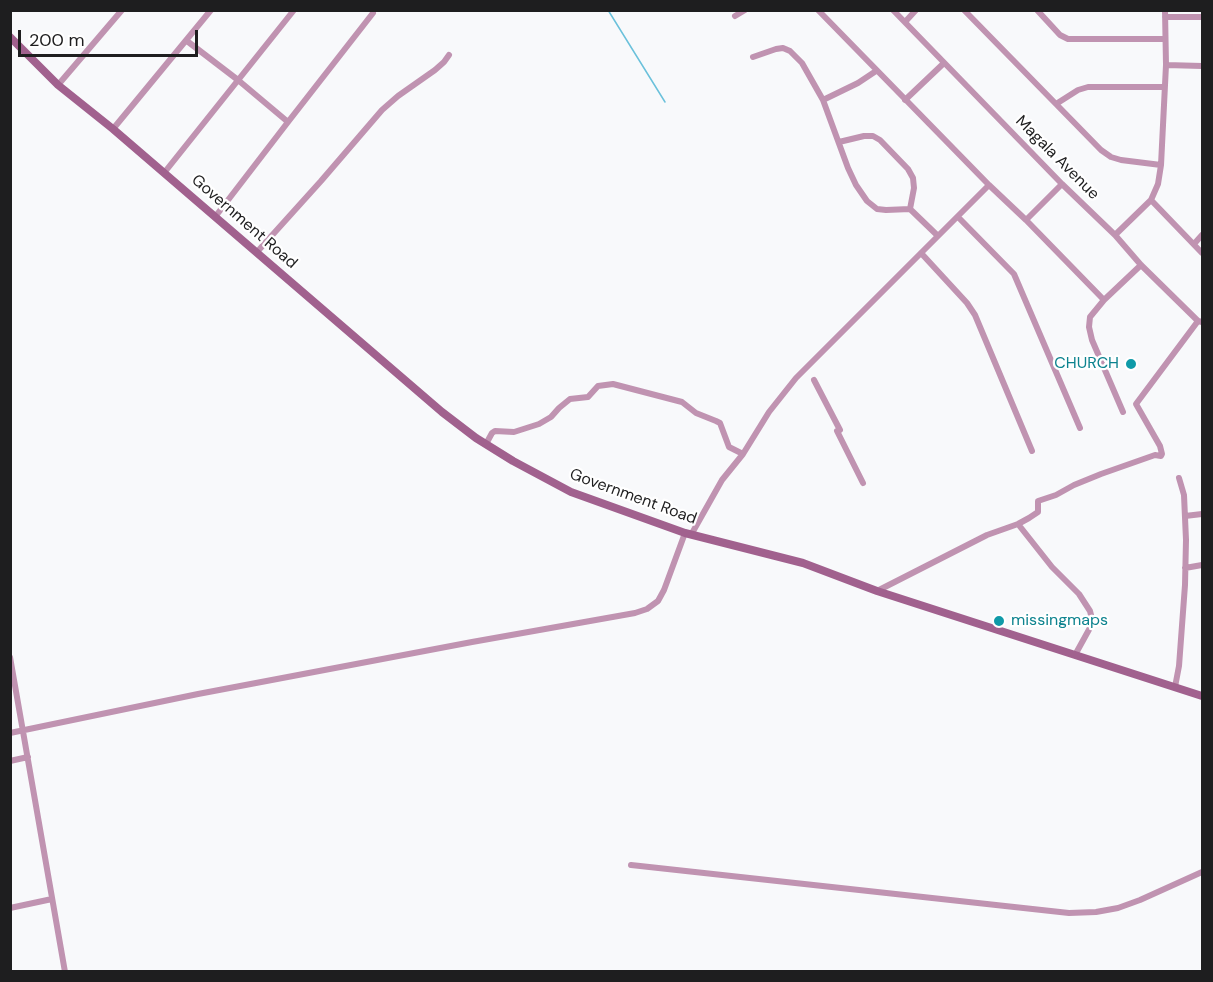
<!DOCTYPE html>
<style>
body{margin:0}
#map{position:relative;width:1213px;height:982px;overflow:hidden;background:#f8f9fb;font-family:"DM Sans",sans-serif}
canvas{display:block}
.frame{position:absolute;inset:0;border:12px solid #1e1e1f;pointer-events:none}
.scale{position:absolute;left:18px;top:30px;width:180px;height:27px;box-sizing:border-box;border:3px solid #1e1e1f;border-top:0;padding-left:8px;font-size:18px;line-height:21px;white-space:nowrap;color:#1e1e1f;-webkit-text-stroke:4px #fff;paint-order:stroke}
</style>
<div id="map">
<canvas width="1213" height="982"></canvas>
<div class="frame"></div>
<div class="scale">200 m</div>
</div>
<script>
const g = document.querySelector('canvas').getContext('2d');
g.lineJoin = 'round';
function shape(rows) {
  const path = new Path2D();
  for (const r of rows) {
    path.moveTo(r[0], r[1]);
    for (let i = 2; i < r.length; i += 2) path.lineTo(r[i], r[i + 1]);
  }
  return path;
}
function strokePath(path, color, width, dash) {
  g.strokeStyle = color;
  g.lineWidth = width;
  g.lineCap = dash ? 'butt' : 'round';
  g.setLineDash(dash || []);
  g.stroke(path);
}
function label(font, color, halo, rows, align = 'center') {
  g.font = font + ' "DM Sans",sans-serif';
  g.lineWidth = 4.5;
  g.setLineDash([]);
  g.textBaseline = 'middle';
  g.strokeStyle = halo;
  g.fillStyle = color;
  for (const [text, x, y, turn = 0] of rows) {
    g.save();
    g.translate(x, y);
    g.rotate((+turn || 0) * Math.PI / 180);
    g.textAlign = isNaN(turn) ? turn : align;
    if (halo) g.strokeText(text, 0, 0);
    g.fillText(text, 0, 0);
    g.restore();
  }
}
strokePath(shape([
 [608,10,665,102]
]), '#6bc1db', 1.5);
strokePath(shape([
 [818,10,989,185,1026,220,1104,300],
 [893,10,1062,184,1115,235,1141,265,1198,321,1202,322],
 [964,10,1101,150,1111,157,1121,160,1161,165],
 [1037,10,1060,35,1068,39,1165,39],
 [735,16,745,10],
 [1165,17,1202,17],
 [905,22,916,10],
 [187,41,238,80,288,122],
 [753,57,776,49,783,48,790,51,802,63,823,100,848,168,856,185,867,201,877,209,886,210,910,209,938,236],
 [1166,65,1202,66],
 [58,85,122,10],
 [823,100,858,83,876,71],
 [905,100,944,63],
 [1056,104,1078,90,1088,87,1164,87],
 [113,129,211,10],
 [839,142,864,136,873,136,880,140,908,169,913,178,914,188,910,209],
 [164,173,294,10],
 [1151,200,1202,253],
 [215,217,288,122,373,13],
 [958,217,1014,274,1080,428],
 [1026,220,1062,184],
 [1115,235,1151,200,1158,184,1161,165,1166,65,1165,10],
 [1194,244,1202,235],
 [257,252,321,181,382,110,398,96,435,70,444,62,449,55],
 [921,253,967,303,975,315,1032,451],
 [814,380,840,430],
 [1123,412,1092,340,1089,327,1090,317,1104,300,1141,265],
 [837,431,863,483],
 [486,444,492,433,495,431,514,432,539,424,551,417,559,408,570,399,588,397,598,386,613,384,682,402,696,413,716,421,720,423,729,447,743,454],
 [1185,516,1202,514],
 [1018,524,1052,567,1079,594,1090,611,1092,619,1091,626,1075,655],
 [691,535,722,480,743,454,769,412,796,378,989,185],
 [1185,568,1202,565],
 [877,591,987,535,1018,524,1029,518,1038,512,1038,501,1056,495,1074,485,1101,474,1155,455,1161,456,1162,454,1160,446,1136,404,1198,321],
 [10,657,65,972],
 [1175,687,1179,666,1185,585,1186,540,1184,495,1179,478],
 [10,733,198,694,472,642,635,613,647,609,658,601,664,590,685,533],
 [10,761,28,757],
 [631,865,1069,913,1096,912,1118,908,1140,900,1202,872],
 [10,908,52,899]
]), '#c093b1', 6);
strokePath(shape([
 [10,37,58,85,113,129,442,412,476,438,513,461,571,492,685,533,803,563,877,591,1202,696]
]), '#a1618e', 8);
for (const [x, y, r, color] of [
 [1131,364,6,"#0f9aa8"],
 [999,621,6,"#0f9aa8"]
]) {
  const dot = new Path2D();
  dot.arc(x, y, r, 0, 2 * Math.PI);
  g.fillStyle = color;
  g.fill(dot);
  strokePath(dot, '#fff', 2);
}
label('16px', '#1e1e1f', '#fff', [
 ["Magala Avenue",1057,158,45],
 ["Government Road",244,222,41],
 ["Government Road",633,497,20]
]);
label('16px', '#0d838f', '#fff', [
 ["CHURCH",1119,364],
 ["missingmaps",1011,621,"left"]
], 'right');
</script>
